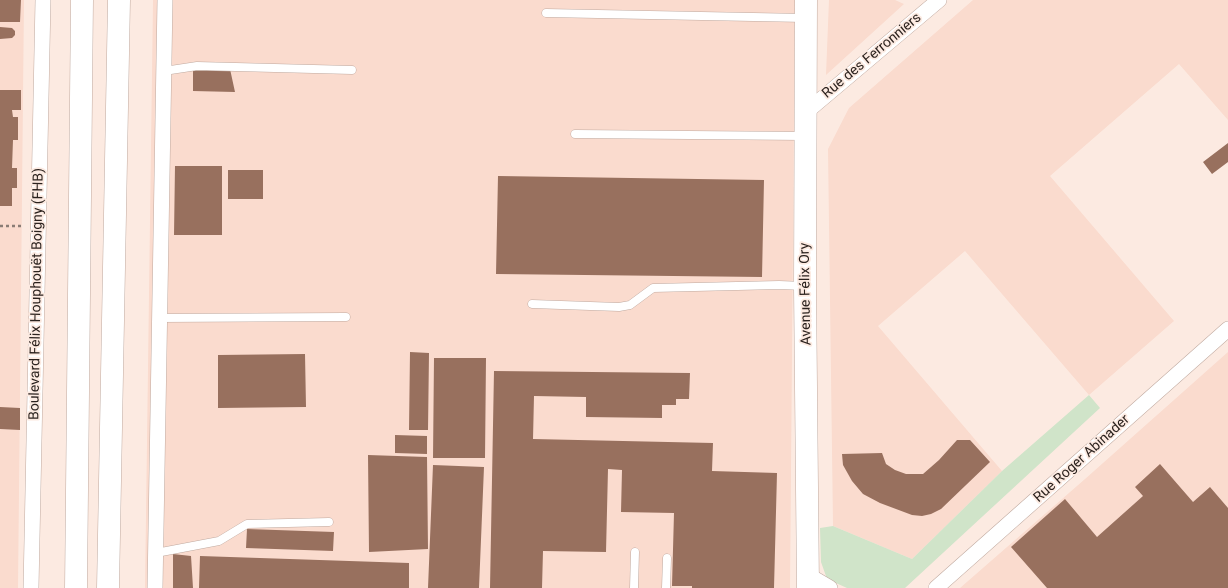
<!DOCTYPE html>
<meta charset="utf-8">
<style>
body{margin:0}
canvas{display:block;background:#fceae1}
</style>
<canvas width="1228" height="588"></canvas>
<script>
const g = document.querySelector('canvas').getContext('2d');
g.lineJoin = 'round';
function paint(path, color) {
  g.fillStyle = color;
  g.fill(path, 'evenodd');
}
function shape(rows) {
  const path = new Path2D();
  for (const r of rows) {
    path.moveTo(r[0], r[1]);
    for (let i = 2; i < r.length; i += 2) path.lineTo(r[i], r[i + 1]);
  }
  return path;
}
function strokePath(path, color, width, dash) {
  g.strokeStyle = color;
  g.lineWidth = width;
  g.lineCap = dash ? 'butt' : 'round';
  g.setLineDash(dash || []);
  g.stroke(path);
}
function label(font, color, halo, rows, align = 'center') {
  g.font = font + ' Roboto,sans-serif';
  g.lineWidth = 3.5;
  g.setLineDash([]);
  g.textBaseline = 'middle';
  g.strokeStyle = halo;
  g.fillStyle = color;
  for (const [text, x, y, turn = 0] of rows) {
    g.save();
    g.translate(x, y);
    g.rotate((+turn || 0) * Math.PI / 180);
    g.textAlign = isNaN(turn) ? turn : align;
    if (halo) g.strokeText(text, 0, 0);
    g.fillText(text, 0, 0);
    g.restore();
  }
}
paint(shape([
 [0,0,24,0,18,588,0,588],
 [153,0,795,0,790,588,145,588],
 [829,0,895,0,904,4,826,75],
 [973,0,1228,0,1228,120,1179,64,1050,176,1174,321,1089,395,965,251,878,326,1002,471,912,559,833,526,828,149,849,108],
 [1228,352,1228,588,960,588,1085,479]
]), '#fadbce');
paint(shape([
 [1089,395,1100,408,905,588,847,588,827,579,821,562,820,528,833,526,912,559,1002,471]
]), '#d0e4c9');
paint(shape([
 [0,0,21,0,20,22,0,22],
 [0,27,12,28,15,31,15,35,12,38,0,39],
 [193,69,230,69,235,92,193,91],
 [0,90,21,90,21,110,12,110,13,117,18,117,18,140,13,140,12,168,17,168,17,188,12,188,12,206,0,206],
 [1228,143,1228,162,1212,174,1203,162],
 [175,166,222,166,222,235,174,235],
 [228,170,263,170,263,199,228,199],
 [498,176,764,180,762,277,496,274],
 [410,352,429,353,428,430,409,430],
 [305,354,306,407,218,408,218,355],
 [434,358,486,358,485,458,433,458],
 [494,371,690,373,689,399,676,399,676,405,662,405,662,418,586,417,586,397,534,396,533,439,713,443,712,471,777,473,774,588,692,588,692,586,672,586,674,513,621,512,622,470,608,469,606,552,543,551,542,588,490,588],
 [0,407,20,408,20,430,0,429],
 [395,435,427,436,427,454,395,453],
 [957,440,970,440,990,462,941,509,931,514,922,516,912,515,880,503,863,494,852,481,843,465,842,454,882,453,886,464,895,470,906,474,923,474,939,460],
 [368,455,427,457,428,549,369,552],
 [1160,464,1193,502,1210,487,1228,508,1228,588,1047,588,1011,547,1065,499,1097,537,1143,496,1135,487],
 [433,465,484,467,479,588,428,588],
 [247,529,334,532,333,551,246,548],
 [173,554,191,556,193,588,173,588],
 [200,556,409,563,409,588,199,588]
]), '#98705e');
const lane = shape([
 [546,13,805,18],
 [164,71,197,66,352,70],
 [575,134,804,136],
 [532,304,619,307,630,305,653,288,779,285,804,286],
 [160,318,346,317],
 [156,553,219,541,247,524,329,522],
 [634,588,635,552],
 [666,588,667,558]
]);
const street = shape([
 [805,113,939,0],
 [808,575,830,588],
 [31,588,43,0],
 [155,588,165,0],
 [936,588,1228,329]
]);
const secondary = shape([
 [806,0,805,287,808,588]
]);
const primary = shape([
 [76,588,82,0],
 [108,588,119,0]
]);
strokePath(lane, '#c0aaa0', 9);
strokePath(street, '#c0aaa0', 16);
strokePath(secondary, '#c0aaa0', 23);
strokePath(primary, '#c0aaa0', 23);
strokePath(shape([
 [0,226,22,226]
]), '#8a7d76', 2.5, [3, 3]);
strokePath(lane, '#fff', 8);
strokePath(street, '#fff', 15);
strokePath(secondary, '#fff', 22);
strokePath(primary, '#fff', 22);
label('14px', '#2b221e', '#fceae1', [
 ["Rue des Ferronniers",872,56,-40],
 ["Boulevard Félix Houphouët Boigny (FHB)",37,294,-89],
 ["Avenue Félix Ory",806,294,-91],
 ["Rue Roger Abinader",1082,459,-42]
]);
</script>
